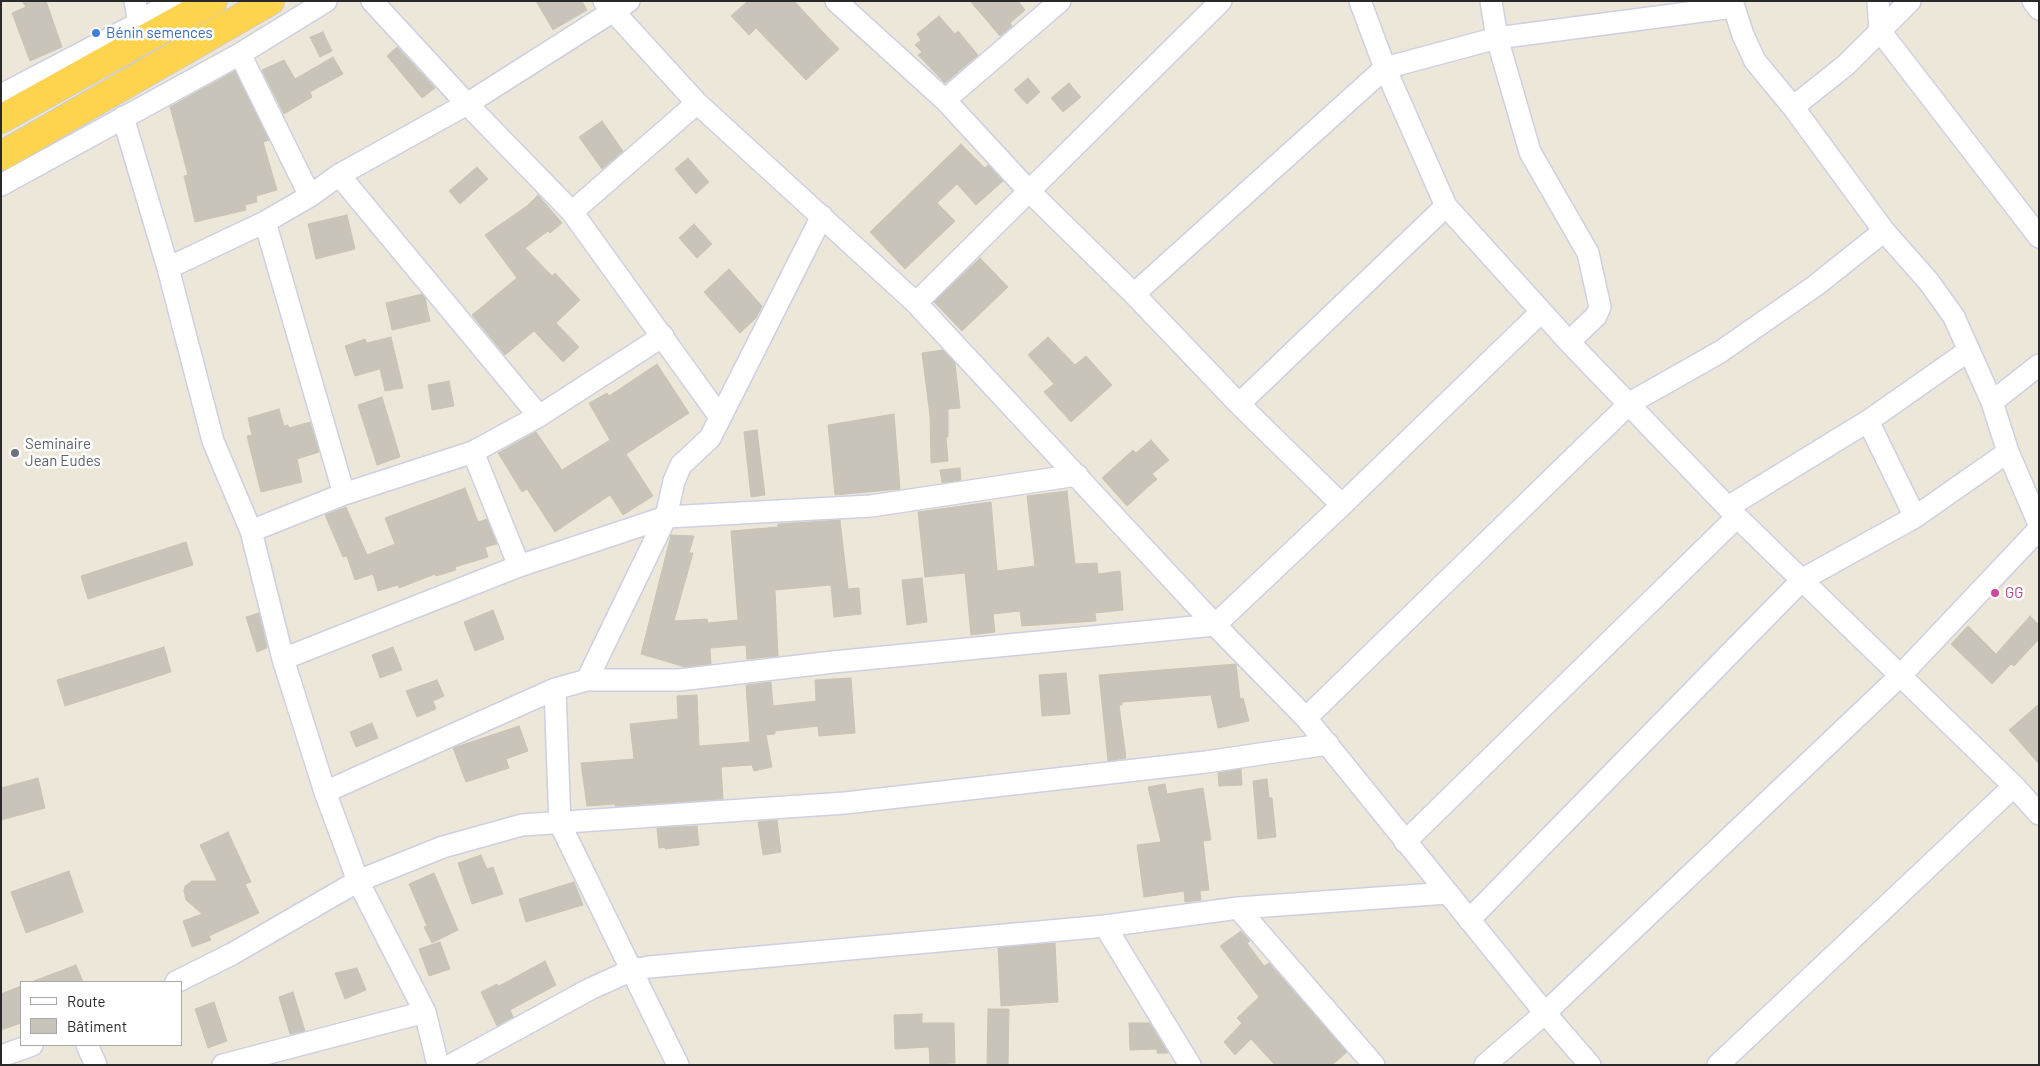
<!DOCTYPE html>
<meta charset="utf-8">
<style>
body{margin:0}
#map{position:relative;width:2040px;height:1066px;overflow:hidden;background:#ede7d9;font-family:Barlow,sans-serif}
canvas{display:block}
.frame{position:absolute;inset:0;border:2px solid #292929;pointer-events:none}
.legend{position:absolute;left:20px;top:981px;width:162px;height:65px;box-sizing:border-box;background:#fff;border:1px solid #a9a9a9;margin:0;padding:6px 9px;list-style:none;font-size:15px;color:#292929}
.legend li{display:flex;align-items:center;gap:10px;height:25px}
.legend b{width:25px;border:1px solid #a9a9a9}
</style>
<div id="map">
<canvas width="2040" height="1066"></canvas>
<div class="frame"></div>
<ul class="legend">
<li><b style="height:6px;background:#fff"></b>Route</li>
<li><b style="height:14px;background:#c8c4b9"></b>Bâtiment</li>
</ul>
</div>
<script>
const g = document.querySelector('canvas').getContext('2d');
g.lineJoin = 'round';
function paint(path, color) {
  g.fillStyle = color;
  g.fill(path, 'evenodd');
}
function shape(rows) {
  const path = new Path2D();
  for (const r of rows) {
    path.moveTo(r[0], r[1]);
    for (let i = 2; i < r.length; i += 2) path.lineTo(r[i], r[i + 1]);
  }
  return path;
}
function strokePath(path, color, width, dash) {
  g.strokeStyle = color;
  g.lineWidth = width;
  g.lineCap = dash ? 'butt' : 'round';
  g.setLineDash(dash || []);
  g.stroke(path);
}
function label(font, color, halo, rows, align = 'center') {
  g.font = font + ' Barlow,sans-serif';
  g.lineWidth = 5;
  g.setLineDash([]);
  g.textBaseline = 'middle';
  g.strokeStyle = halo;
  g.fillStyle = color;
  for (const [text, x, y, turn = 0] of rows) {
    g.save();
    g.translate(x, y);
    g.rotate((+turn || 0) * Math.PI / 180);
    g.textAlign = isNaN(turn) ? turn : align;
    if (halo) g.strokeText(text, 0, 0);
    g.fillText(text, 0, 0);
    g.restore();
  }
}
const building = shape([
 [22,1,46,1,62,47,30,61,12,13,26,7,22,1],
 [536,1,582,1,587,10,553,30,536,1],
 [748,1,794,1,839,49,806,80,756,28,749,35,731,16,748,1],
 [970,1,1018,1,1025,10,1010,23,1012,26,1000,36,970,1],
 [939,16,955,34,958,31,978,55,945,83,918,55,922,52,915,45,921,40,917,34,939,16],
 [323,32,332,51,320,57,310,37,323,32],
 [397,47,435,88,422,98,387,56,397,47],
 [333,57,343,74,310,92,312,97,284,114,262,70,284,60,295,79,333,57],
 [235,71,269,140,263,142,277,190,256,196,257,202,245,205,246,210,195,222,184,176,188,175,170,107,235,71],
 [1028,78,1040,92,1027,104,1014,90,1028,78],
 [1069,83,1081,97,1063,112,1051,98,1069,83],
 [602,121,623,151,602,169,579,137,602,121],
 [961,144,985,168,988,165,1003,181,976,205,957,184,937,203,955,221,905,269,870,232,961,144],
 [688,158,709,182,696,194,675,169,688,158],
 [477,167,488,179,460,204,449,191,477,167],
 [538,195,562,223,550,233,548,231,525,248,552,276,555,273,580,300,556,323,579,347,563,362,534,331,505,355,472,315,517,278,485,235,527,206,538,195],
 [347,215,355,249,316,259,308,224,347,215],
 [694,224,712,244,697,258,679,238,694,224],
 [980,258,1008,287,962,331,934,302,980,258],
 [729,269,762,306,756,318,740,333,704,292,729,269],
 [422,294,425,298,430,321,392,330,386,303,422,294],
 [391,337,403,388,385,391,380,369,355,376,345,346,365,339,367,343,391,337],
 [1048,337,1075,365,1086,356,1112,385,1071,422,1044,392,1054,384,1028,355,1048,337],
 [943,350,955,363,960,408,948,409,948,437,946,437,948,461,931,463,930,416,922,353,943,350],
 [657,364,689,413,626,454,653,496,623,515,610,495,555,532,527,489,522,492,498,453,536,432,562,470,610,440,589,403,607,393,609,396,657,364],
 [449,381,454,406,432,410,428,385,449,381],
 [382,397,400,457,377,465,358,405,382,397],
 [279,409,284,426,288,425,289,428,310,422,319,452,297,459,302,482,261,492,247,436,252,435,248,418,279,409],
 [894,414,900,489,835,495,828,425,894,414],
 [757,430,765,495,751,497,744,432,757,430],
 [1151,440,1169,460,1152,474,1157,479,1127,506,1102,478,1133,450,1136,453,1151,440],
 [960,468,961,480,942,483,940,470,960,468],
 [465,488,478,522,487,519,497,544,485,547,488,557,455,567,456,570,436,576,435,574,399,588,398,585,378,591,373,574,355,580,347,556,343,557,325,515,346,507,367,555,395,544,385,518,465,488],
 [1067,491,1075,564,1097,563,1098,574,1120,571,1123,610,1095,613,1096,621,1022,626,1020,611,993,614,995,632,971,635,965,573,925,577,918,512,991,502,997,571,1035,566,1027,496,1067,491],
 [840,520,848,589,859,588,861,614,834,617,831,585,775,590,778,656,747,659,746,645,710,648,711,664,685,667,641,654,671,535,694,536,689,553,693,553,674,621,707,619,708,623,738,620,731,531,778,527,778,524,840,520],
 [186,542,193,565,88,599,81,576,186,542],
 [922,578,927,622,907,625,902,580,922,578],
 [493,610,504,639,475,651,464,622,493,610],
 [259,613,267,648,257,652,246,617,259,613],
 [2030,616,2039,625,2039,639,2014,666,2011,664,1992,684,1951,644,1968,626,1996,654,2030,616],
 [164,647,171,672,65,706,57,680,164,647],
 [393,647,402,670,380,678,372,655,393,647],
 [1236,664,1240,699,1243,698,1249,721,1218,728,1211,695,1122,702,1122,705,1119,705,1126,758,1108,761,1099,675,1236,664],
 [1066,673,1070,714,1042,716,1039,675,1066,673],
 [851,678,855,733,819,736,818,726,775,731,775,734,766,735,772,767,754,771,752,765,721,767,723,799,615,806,615,804,587,806,581,763,634,759,630,724,678,719,677,696,697,695,699,746,750,742,746,685,771,682,773,706,816,701,815,680,851,678],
 [437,680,444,696,433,701,436,709,417,717,406,691,437,680],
 [2039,704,2039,764,2009,730,2039,704],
 [372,723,378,738,356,747,350,732,372,723],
 [519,726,528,751,506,759,509,768,466,782,453,748,519,726],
 [1241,769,1242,785,1219,786,1218,773,1241,769],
 [38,778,45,808,1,820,1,788,38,778],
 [1267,779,1269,798,1272,798,1276,837,1258,839,1253,781,1267,779],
 [1165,784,1167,794,1203,788,1211,840,1203,841,1209,890,1200,891,1201,900,1185,902,1184,891,1144,897,1137,845,1161,842,1148,787,1165,784],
 [777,820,781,852,763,855,758,822,777,820],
 [697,826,699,845,665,849,665,847,659,848,657,828,697,826],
 [228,832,251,882,245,884,259,913,209,936,211,940,192,947,183,921,202,914,186,900,184,891,185,886,192,881,217,881,200,845,228,832],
 [481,855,487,869,493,867,503,894,472,904,458,863,481,855],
 [69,871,83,912,26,933,11,892,69,871],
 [434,873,458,930,432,943,424,927,427,926,409,884,434,873],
 [574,882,583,905,526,922,519,899,574,882],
 [1241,931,1250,941,1247,943,1264,966,1269,963,1347,1052,1332,1065,1275,1065,1251,1039,1235,1055,1224,1042,1242,1023,1237,1018,1259,997,1220,946,1241,931],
 [440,942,450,969,429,976,419,949,440,942],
 [1055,943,1058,1002,1001,1006,998,948,1055,943],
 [545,961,556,985,510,1010,513,1017,497,1026,481,992,497,984,499,986,545,961],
 [76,965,83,982,35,982,34,981,76,965],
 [357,968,366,990,345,999,335,973,357,968],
 [21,986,21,1023,1,1030,1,994,21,986],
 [293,992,305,1031,290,1034,279,997,293,992],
 [214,1002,227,1041,208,1048,195,1009,214,1002],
 [988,1009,1009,1009,1008,1065,987,1065,988,1009],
 [922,1014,922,1023,954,1023,955,1063,930,1064,929,1047,895,1049,894,1015,922,1014],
 [1129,1023,1150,1023,1168,1053,1157,1053,1157,1049,1130,1050,1129,1023]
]);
paint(building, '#c8c4b9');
strokePath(building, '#c8c4b2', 1);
const minor = shape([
 [135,1,139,23],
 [372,1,467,104,572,212,720,417],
 [604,1,697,103,916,303,1215,625,1306,718,1545,1013,1590,1065],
 [836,1,945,100,1028,190,1134,294,1239,404,1342,505],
 [1360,1,1385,68,1446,206,1569,342,1737,517,2014,786,2039,814],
 [1491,1,1497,38,1530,152,1588,253,1600,307,1596,316,1569,342],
 [1732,1,1743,35,1755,61,1793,107,1884,231,1929,282,1954,317,1992,402,2008,452,2039,524],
 [1878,1,1880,31,2039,237],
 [2033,1,2039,9],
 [240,54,310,196],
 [1,95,139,23,172,1],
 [945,100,1060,1],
 [1793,107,1846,65,1910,1],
 [123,117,168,268,213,441,251,531,283,659,325,792,358,881,425,1012,438,1065],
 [339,175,539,416],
 [1,185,240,54,326,1],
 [572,212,697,103],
 [265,222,344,494],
 [168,268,265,222,310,196,339,175,467,104,629,1],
 [1134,294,1385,68,1497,38,1733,7],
 [916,303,1221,1],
 [1992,402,2039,365],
 [1239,404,1446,206],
 [1868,421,1915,517],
 [473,452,519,566],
 [1728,507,1868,421,1968,351],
 [251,531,344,494,473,452,539,416,663,336],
 [283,659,519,566,666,517,871,506,1077,475],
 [587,680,666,517,674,481,681,465,710,438,822,216],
 [555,689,560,824,678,1065],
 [1306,718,1630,403,1720,352,1815,286,1884,231],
 [325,792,555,689,587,680,679,680,833,662,1215,625,1342,505,1541,312],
 [1405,842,1737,517],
 [1238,908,1374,1065],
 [1469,920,1803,579,1915,517,2008,452],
 [1105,926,1190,1065],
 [176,982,232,954,358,881,443,847,522,825,845,803,1206,762,1328,744],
 [87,1045,96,1065],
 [1,1056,32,1045],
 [223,1065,425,1012],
 [451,1065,590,989,632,970,649,967,1105,926,1238,908,1448,893],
 [1485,1065,1545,1013,1901,675,2039,529],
 [1718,1065,2014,786]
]);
const trunk = shape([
 [1,119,213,1],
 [1,156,270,1]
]);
strokePath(minor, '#cecfe3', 24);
strokePath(trunk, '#ccc', 30);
strokePath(minor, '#fff', 21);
strokePath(trunk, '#fed44f', 28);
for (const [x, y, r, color] of [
 [96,33,5,"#3f7fe0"],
 [15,453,5,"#6b7280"],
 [1995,593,5,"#d1479c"]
]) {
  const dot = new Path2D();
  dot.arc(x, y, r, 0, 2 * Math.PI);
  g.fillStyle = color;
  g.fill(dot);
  strokePath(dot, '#fff', 2);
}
label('15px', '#366cbe', '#fff', [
 ["Bénin semences",106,33]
], 'left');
label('15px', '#5b616d', '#fff', [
 ["Seminaire",25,444],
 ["Jean Eudes",25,461]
], 'left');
label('15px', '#b23c85', '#fff', [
 ["GG",2005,593]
], 'left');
</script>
